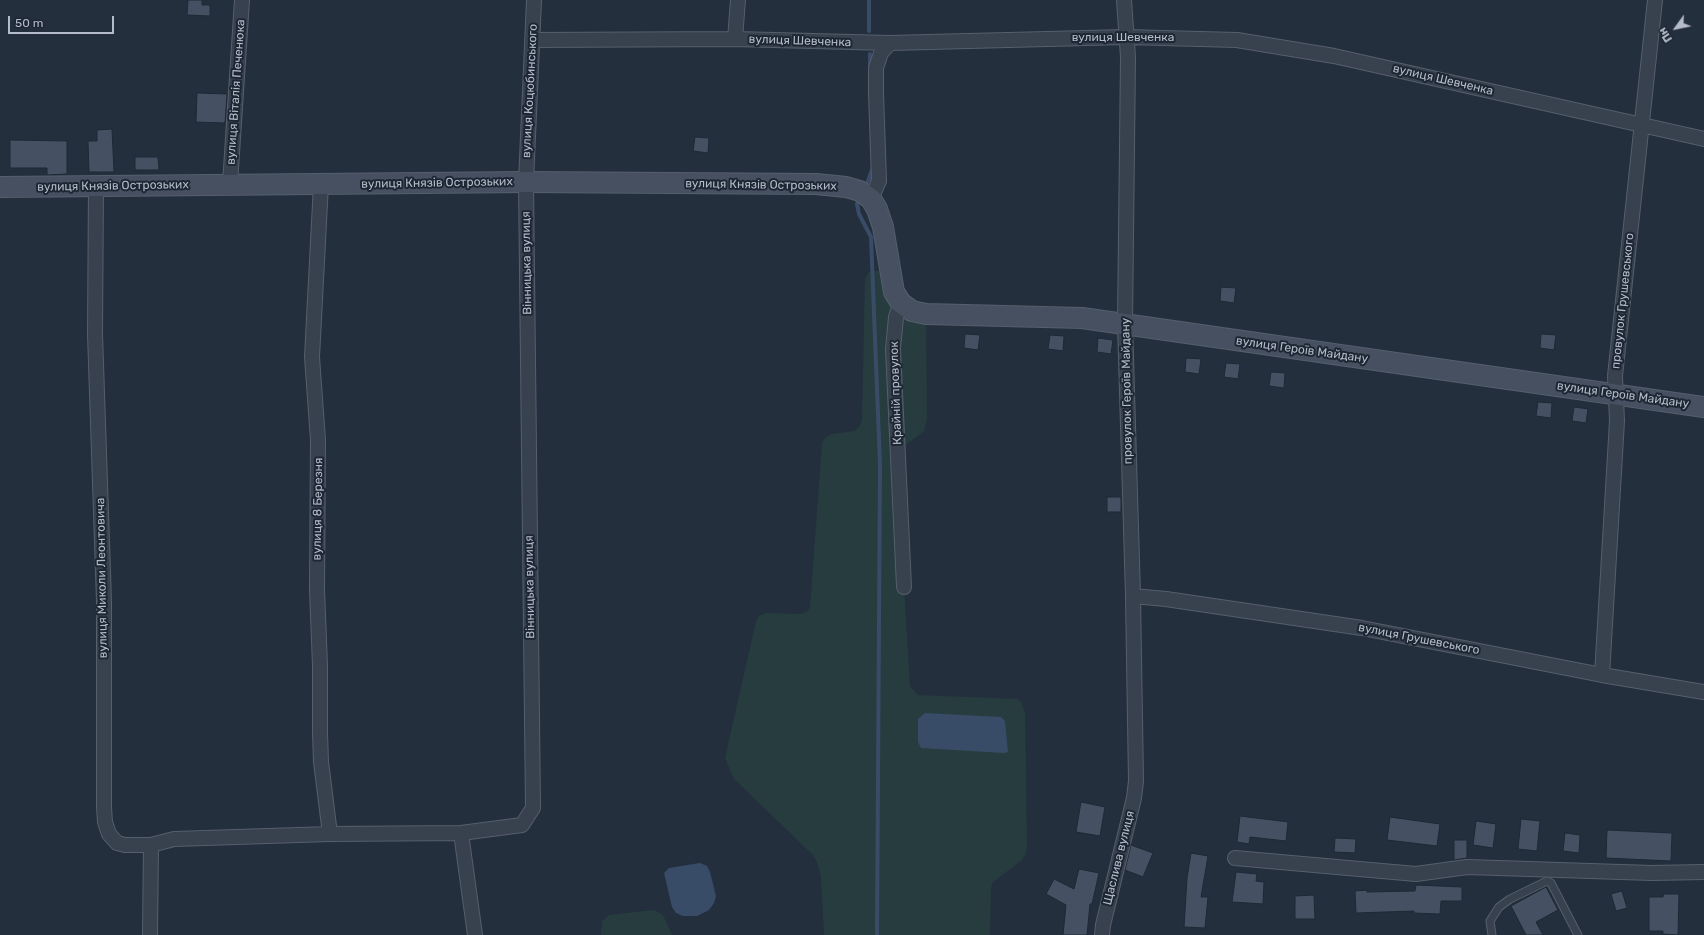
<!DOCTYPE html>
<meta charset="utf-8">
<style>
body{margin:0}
#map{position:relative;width:1704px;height:935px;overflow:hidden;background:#242f3e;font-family:Rubik,sans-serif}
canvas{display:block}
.north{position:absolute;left:1656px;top:8px;width:40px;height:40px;-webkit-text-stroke:3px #1d2633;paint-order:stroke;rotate:237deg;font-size:11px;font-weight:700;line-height:16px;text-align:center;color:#b4bcc9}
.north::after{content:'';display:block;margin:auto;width:14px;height:18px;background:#b4bcc9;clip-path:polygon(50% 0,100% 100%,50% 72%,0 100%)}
.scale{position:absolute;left:8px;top:16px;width:106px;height:18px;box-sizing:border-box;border:2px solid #b4bcc9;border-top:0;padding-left:5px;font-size:12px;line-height:14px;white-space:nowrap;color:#b4bcc9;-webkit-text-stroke:3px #1d2633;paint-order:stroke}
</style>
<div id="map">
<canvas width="1704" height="935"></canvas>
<div class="north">Пн</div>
<div class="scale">50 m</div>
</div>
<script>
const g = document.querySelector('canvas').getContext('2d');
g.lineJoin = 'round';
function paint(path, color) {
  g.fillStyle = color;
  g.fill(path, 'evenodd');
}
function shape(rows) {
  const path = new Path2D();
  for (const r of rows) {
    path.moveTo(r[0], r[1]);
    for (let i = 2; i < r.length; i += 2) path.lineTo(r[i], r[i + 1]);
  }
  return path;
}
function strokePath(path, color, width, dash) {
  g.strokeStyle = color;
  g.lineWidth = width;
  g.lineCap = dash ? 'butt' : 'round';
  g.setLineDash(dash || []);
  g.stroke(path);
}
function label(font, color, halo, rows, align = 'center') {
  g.font = font + ' Rubik,sans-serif';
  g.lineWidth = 4;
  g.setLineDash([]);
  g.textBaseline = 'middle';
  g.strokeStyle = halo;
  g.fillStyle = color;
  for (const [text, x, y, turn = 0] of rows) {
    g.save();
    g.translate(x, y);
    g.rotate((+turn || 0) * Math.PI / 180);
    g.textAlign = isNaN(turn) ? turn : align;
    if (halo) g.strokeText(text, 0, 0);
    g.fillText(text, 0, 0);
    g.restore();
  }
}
paint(shape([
 [889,269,894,292,926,314,927,419,924,431,903,447,904,587,910,686,918,695,1017,699,1021,702,1025,713,1027,847,1025,855,1021,861,993,882,991,888,990,935,824,935,821,877,817,862,813,855,734,779,725,758,756,621,759,616,766,613,800,614,806,612,810,608,822,443,825,438,832,434,854,431,860,426,862,420,865,279,869,272],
 [654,910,663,915,672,935,601,935,602,921,609,915]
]), '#263c3f');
paint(shape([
 [925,713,1001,717,1005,721,1008,752,1004,753,921,748,918,742,918,719],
 [700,863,707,866,710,872,716,896,714,903,709,910,697,916,683,916,676,913,672,907,664,873,669,868]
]), '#394c67');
strokePath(shape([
 [869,0,869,31],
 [870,54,870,68],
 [868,181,873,167],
 [857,204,859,214,871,237,880,465,877,935]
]), '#394c67', 4);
const building = shape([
 [188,0,202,0,202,5,210,5,210,16,187,15,188,0],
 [197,93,227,94,225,123,196,122,197,93],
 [112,129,114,172,89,172,88,141,97,141,97,130,112,129],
 [695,137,709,138,708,153,693,151,695,137],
 [10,140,67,141,67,174,47,175,47,168,10,168,10,140],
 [135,157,158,157,159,170,135,170,135,157],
 [1221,287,1236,288,1234,303,1220,301,1221,287],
 [965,334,980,335,978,350,964,348,965,334],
 [1541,334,1556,335,1554,350,1540,348,1541,334],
 [1050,335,1064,336,1063,351,1048,349,1050,335],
 [1098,338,1113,340,1111,354,1097,352,1098,338],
 [1186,358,1201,359,1199,374,1185,372,1186,358],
 [1226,363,1240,364,1238,379,1224,377,1226,363],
 [1271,372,1285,373,1284,388,1269,386,1271,372],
 [1538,402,1552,403,1551,418,1536,416,1538,402],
 [1574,407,1588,409,1586,423,1572,421,1574,407],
 [1107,497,1121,497,1121,512,1107,512,1107,497],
 [1081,802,1105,807,1100,836,1076,832,1081,802],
 [1240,816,1288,822,1286,841,1250,837,1249,844,1237,842,1240,816],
 [1390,817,1440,824,1437,846,1387,840,1390,817],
 [1521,819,1540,821,1537,851,1518,849,1521,819],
 [1476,821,1496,824,1493,848,1473,845,1476,821],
 [1607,830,1672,833,1671,861,1606,858,1607,830],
 [1565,833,1580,835,1579,853,1563,851,1565,833],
 [1335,838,1356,839,1355,853,1334,852,1335,838],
 [1454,840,1467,840,1467,858,1454,860,1454,840],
 [1131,845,1153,853,1143,877,1125,870,1131,845],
 [1191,853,1208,856,1201,897,1208,897,1205,928,1184,927,1187,878,1191,853],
 [1079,869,1099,873,1092,904,1090,904,1087,935,1063,935,1066,905,1046,894,1054,879,1074,889,1079,869],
 [1236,872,1257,874,1256,881,1264,882,1263,904,1232,902,1236,872],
 [1416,885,1462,887,1462,901,1441,901,1440,914,1414,913,1414,911,1356,913,1355,891,1367,890,1367,892,1415,891,1416,885],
 [1546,887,1558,910,1536,922,1543,935,1526,935,1511,906,1546,887],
 [1622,891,1627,908,1616,911,1611,894,1622,891],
 [1664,894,1679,894,1678,935,1663,934,1663,931,1649,931,1649,897,1663,897,1664,894],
 [1314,895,1315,919,1295,919,1295,896,1314,895]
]);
paint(building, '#455162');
strokePath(building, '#1f2835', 1);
const lane = shape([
 [1492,935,1490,921,1499,907,1510,899,1547,881,1551,883,1578,935]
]);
const street = shape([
 [735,39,738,0],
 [532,40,735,39,890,43,1126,37,1237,40,1334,56,1704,139],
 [230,184,242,0],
 [321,184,312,357,318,440,317,590,320,666,320,733,321,762,330,834],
 [96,185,95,334,104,602,104,807,105,822,109,834,117,843,125,845,151,845,150,935],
 [871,199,879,181,876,93,876,68,881,53,890,43],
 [901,303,896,317,893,349,904,587],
 [1133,596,1166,599,1362,628,1602,675,1704,692],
 [1602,675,1617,421,1615,376,1655,0],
 [151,845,174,839,330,834,461,833],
 [1235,858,1416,874,1467,867,1652,873,1704,872],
 [475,935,461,833,522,825,533,808,526,182,534,0],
 [1102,935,1103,925,1134,798,1136,781,1133,596,1125,324,1128,57,1124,0]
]);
const secondary = shape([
 [0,187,526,182,816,184,846,187,860,191,871,199,877,209,883,227,894,292,901,303,912,311,926,314,1082,318,1704,407]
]);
strokePath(lane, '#565f6c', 9);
strokePath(street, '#565f6c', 16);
strokePath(secondary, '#565f6c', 22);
strokePath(lane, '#38414e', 7);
strokePath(street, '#38414e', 14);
strokePath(secondary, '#465061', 20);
label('12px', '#b4bcc9', '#1d2633', [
 ["вулиця Шевченка",1123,38],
 ["вулиця Шевченка",800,41,2],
 ["вулиця Шевченка",1443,80,13],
 ["вулиця Коцюбинського",530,91,-87],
 ["вулиця Віталія Печенюка",236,92,-86],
 ["вулиця Князів Острозьких",437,183,-1],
 ["вулиця Князів Острозьких",761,185,1],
 ["вулиця Князів Острозьких",113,186,-1],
 ["Вінницька вулиця",527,263,-91],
 ["провулок Грушевського",1623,301,-84],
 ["вулиця Героїв Майдану",1302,350,8],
 ["провулок Героїв Майдану",1127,391,-91],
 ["Крайній провулок",896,393,-92],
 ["вулиця Героїв Майдану",1623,395,8],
 ["вулиця 8 Березня",318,509,-89],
 ["вулиця Миколи Леонтовича",102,578,-91],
 ["Вінницька вулиця",530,587,-91],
 ["вулиця Грушевського",1419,639,11],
 ["Щаслива вулиця",1119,858,-76]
]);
</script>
